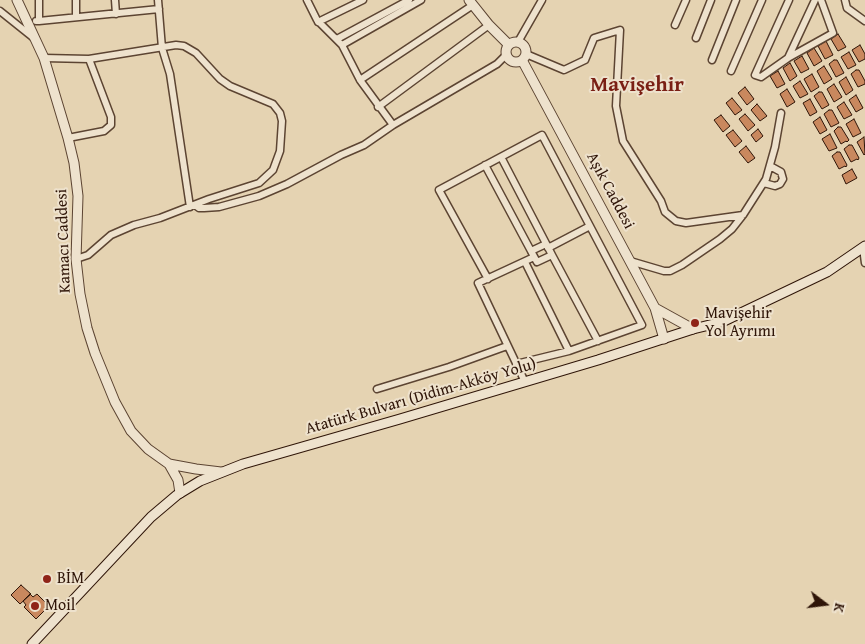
<!DOCTYPE html>
<meta charset="utf-8">
<style>
body{margin:0}
#map{position:relative;width:865px;height:644px;overflow:hidden;background:#e5d3b2;font-family:"Gentium Book Plus",serif}
canvas{display:block}
.north{position:absolute;left:800px;top:579px;width:50px;height:50px;-webkit-text-stroke:4px #eee2cd;paint-order:stroke;rotate:105deg;font-size:14px;font-weight:700;line-height:20px;text-align:center;color:#2f1508}
.north::after{content:'';display:block;margin:auto;width:18px;height:22px;background:#2f1508;clip-path:polygon(50% 0,100% 100%,50% 72%,0 100%)}
</style>
<div id="map">
<canvas width="865" height="644"></canvas>
<div class="north">K</div>
</div>
<script>
const g = document.querySelector('canvas').getContext('2d');
g.lineJoin = 'round';
function paint(path, color) {
  g.fillStyle = color;
  g.fill(path, 'evenodd');
}
function shape(rows) {
  const path = new Path2D();
  for (const r of rows) {
    if (r.length === 3) {
      path.moveTo(r[0] + r[2], r[1]);
      path.arc(r[0], r[1], r[2], 0, 2 * Math.PI);
      continue;
    }
    path.moveTo(r[0], r[1]);
    for (let i = 2; i < r.length; i += 2) path.lineTo(r[i], r[i + 1]);
  }
  return path;
}
function strokePath(path, color, width, dash) {
  g.strokeStyle = color;
  g.lineWidth = width;
  g.lineCap = dash ? 'butt' : 'round';
  g.setLineDash(dash || []);
  g.stroke(path);
}
function label(font, color, halo, rows, align = 'center') {
  g.font = font + ' "Gentium Book Plus",serif';
  g.lineWidth = 4;
  g.setLineDash([]);
  g.textBaseline = 'middle';
  g.strokeStyle = halo;
  g.fillStyle = color;
  for (const [text, x, y, turn = 0] of rows) {
    g.save();
    g.translate(x, y);
    g.rotate((+turn || 0) * Math.PI / 180);
    g.textAlign = isNaN(turn) ? turn : align;
    if (halo) g.strokeText(text, 0, 0);
    g.fillText(text, 0, 0);
    g.restore();
  }
}
const building = shape([
 [838,34,846,47,838,51,831,39,838,34],
 [826,41,833,55,825,59,818,46,826,41],
 [860,45,865,54,865,59,859,62,852,50,860,45],
 [814,48,822,61,814,66,807,53,814,48],
 [849,52,856,65,848,69,841,57,849,52],
 [802,56,809,69,801,73,794,61,802,56],
 [834,60,837,60,844,73,836,77,829,64,834,60],
 [790,63,797,76,790,81,783,68,790,63],
 [824,66,832,79,824,84,817,71,824,66],
 [856,70,859,70,865,81,865,84,858,87,851,74,856,70],
 [778,71,785,84,777,88,770,76,778,71],
 [812,74,819,87,811,92,804,79,812,74],
 [846,77,853,90,846,95,839,82,846,77],
 [800,81,808,94,800,98,793,86,800,81],
 [834,84,842,97,834,102,827,89,834,84],
 [745,87,754,99,747,105,738,93,745,87],
 [787,89,795,102,787,107,780,94,787,89],
 [819,92,822,92,829,105,822,109,814,96,819,92],
 [856,95,863,108,856,112,849,100,856,95],
 [732,98,742,110,735,115,726,103,732,98],
 [810,99,817,112,810,116,803,103,810,99],
 [844,102,852,115,844,119,837,107,844,102],
 [757,104,767,116,760,121,751,110,757,104],
 [829,110,832,110,839,123,831,127,824,114,829,110],
 [745,114,755,125,748,131,739,119,745,114],
 [721,115,730,126,723,132,714,120,721,115],
 [820,117,827,130,820,134,813,122,820,117],
 [854,119,861,133,853,137,846,124,854,119],
 [838,127,841,127,849,140,847,142,846,141,841,144,834,131,838,127],
 [758,129,763,136,756,142,751,135,758,129],
 [733,130,742,141,735,147,726,135,733,130],
 [830,134,837,148,829,151,822,139,830,134],
 [864,137,865,154,864,155,857,142,864,137],
 [849,145,852,145,859,158,858,160,857,159,851,162,844,149,849,145],
 [746,146,755,158,748,163,739,152,746,146],
 [837,152,840,152,847,165,846,167,845,166,839,169,832,156,837,152],
 [852,169,857,178,846,184,842,175,852,169],
 [21,585,31,594,20,604,11,595,21,585],
 [30,594,33,597,37,594,49,606,36,619,24,607,26,605,23,601,30,594]
]);
paint(building, '#c9885e');
strokePath(building, '#2f1508', 1);
const minor = shape([
 [115,0,116,14],
 [158,0,162,48,170,74,190,207],
 [307,0,317,20,342,45,360,80,393,125],
 [789,0,755,75,761,77,788,58,815,0],
 [845,0,847,8,865,21],
 [0,11,35,39],
 [76,17,76,0],
 [36,21,39,21,39,0],
 [39,21,159,9],
 [318,22,363,0],
 [675,25,686,0],
 [696,38,711,0],
 [337,39,409,0],
 [518,42,542,0],
 [342,45,421,0],
 [526,54,564,70,585,60,594,38,620,30,616,106,623,141,661,201,665,212,676,221,686,223,743,215],
 [44,58,89,59,176,45,184,46,196,53,220,79,230,86,273,104,280,113,282,121,280,151,273,170,259,183,209,199,160,218,134,225,111,235,88,255,76,259],
 [788,58,833,33,821,0],
 [712,60,736,0],
 [731,71,762,0],
 [360,80,473,5],
 [378,107,489,25],
 [68,138,104,131,111,125,111,117,89,59],
 [501,157,552,255,537,262,531,251,546,244],
 [485,165,531,251],
 [764,183,775,186,780,184,783,179,781,172,770,166],
 [195,205,199,208,204,208,219,207,259,196,287,184,341,155,364,145,393,125,497,64,507,54],
 [548,248,590,226],
 [863,248,865,263],
 [552,255,598,341],
 [630,261,664,271,670,271,682,265,720,239,732,229,743,215,766,179,775,147,781,113],
 [525,262,569,351],
 [488,279,439,190,542,135,642,325,569,351,516,364],
 [525,382,478,283,534,257],
 [377,389,449,367,507,346]
]);
const tertiary = shape([
 [17,0,44,58,68,138,74,163,78,196,76,259,80,294,87,328,95,353,115,402,131,431,148,449,169,464,196,469,221,472],
 [469,0,489,25,509,45],
 [516,52,10],
 [522,60,655,308,664,339],
 [655,308,693,329],
 [169,464,178,480,180,493]
]);
const secondary = shape([
 [32,644,151,517,177,495,200,481,243,464,400,419,598,360,693,329,722,322,827,272,865,246]
]);
strokePath(minor, '#5c4432', 9);
strokePath(tertiary, '#5c4432', 11);
strokePath(secondary, '#2f1508', 11);
strokePath(minor, '#eee2cd', 6);
strokePath(tertiary, '#eee2cd', 9);
strokePath(secondary, '#eee2cd', 9);
for (const [x, y, r, color] of [
 [695,323,5,"#8f2418"],
 [47,579,5,"#8f2418"],
 [35,606,5,"#8f2418"]
]) {
  const dot = new Path2D();
  dot.arc(x, y, r, 0, 2 * Math.PI);
  g.fillStyle = color;
  g.fill(dot);
  strokePath(dot, '#eee2cd', 2);
}
label('16px', '#2f1508', '#eee2cd', [
 ["Aşık Caddesi",610,191,62],
 ["Kamacı Caddesi",64,241,-92],
 ["Atatürk Bulvarı (Didim-Akköy Yolu)",421,397,-16]
]);
label('16px', '#2f1508', '#eee2cd', [
 ["Mavişehir",705,314],
 ["Yol Ayrımı",705,332],
 ["BİM",57,579],
 ["Moil",45,606]
], 'left');
label('bold 21px', '#7a1f14', '#eee2cd', [
 ["Mavişehir",637,86]
]);
</script>
